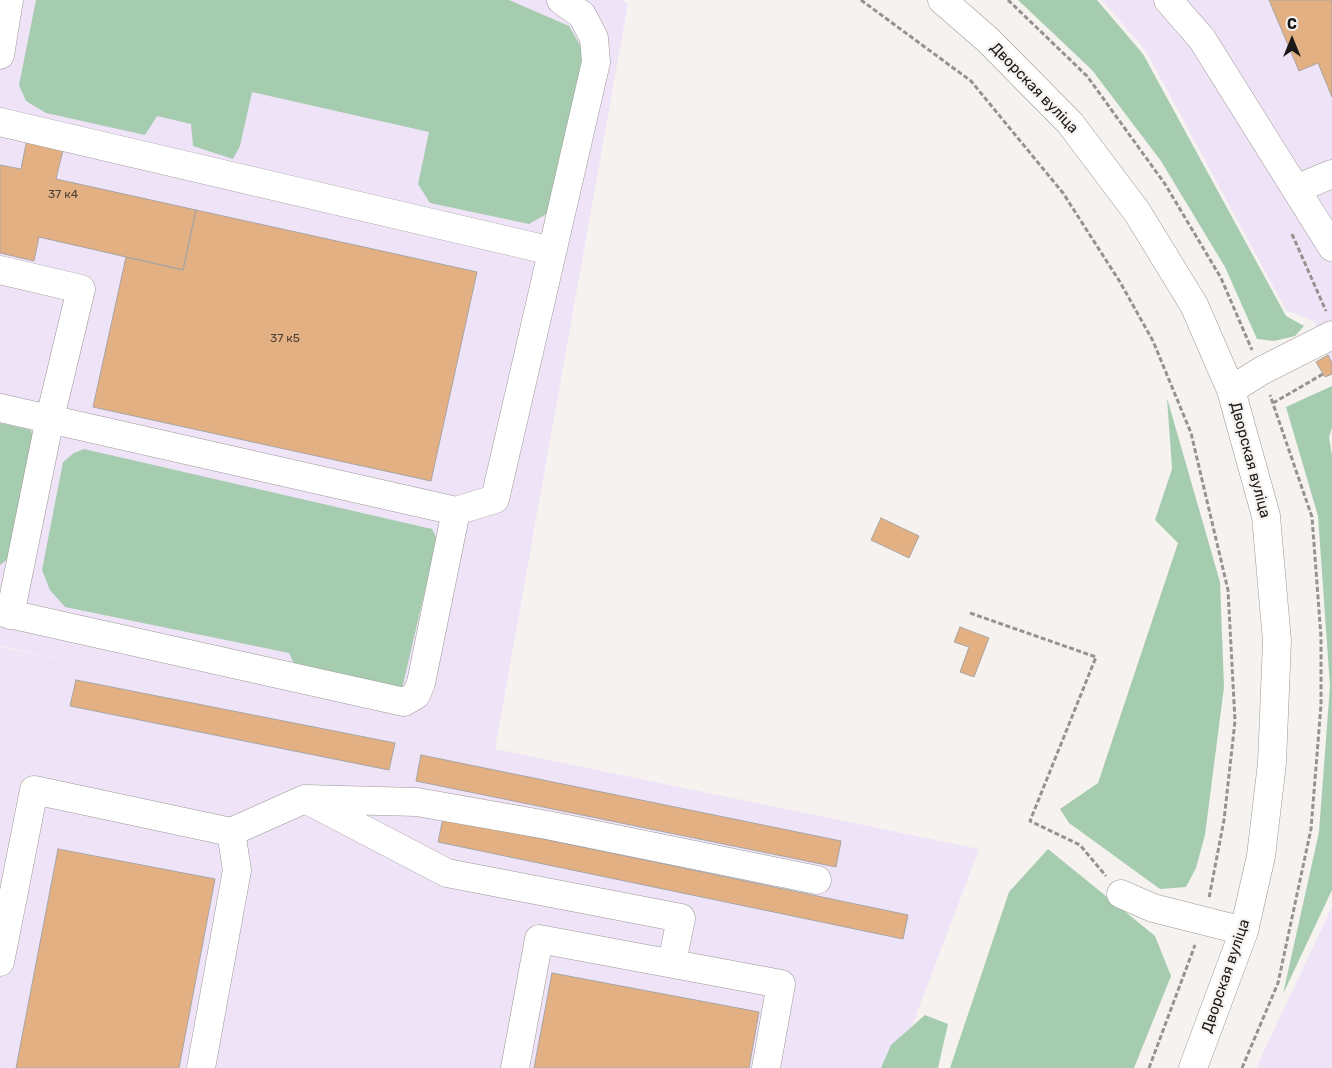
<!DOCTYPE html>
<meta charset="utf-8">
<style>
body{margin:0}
#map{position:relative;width:1332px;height:1068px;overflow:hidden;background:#f5f2ef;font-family:Rubik,sans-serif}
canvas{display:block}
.north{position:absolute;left:1267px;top:15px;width:50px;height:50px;-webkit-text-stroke:4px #f5f2ef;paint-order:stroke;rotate:0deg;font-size:14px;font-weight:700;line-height:20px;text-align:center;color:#1a1918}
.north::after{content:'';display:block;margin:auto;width:18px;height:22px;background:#1a1918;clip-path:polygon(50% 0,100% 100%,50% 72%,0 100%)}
</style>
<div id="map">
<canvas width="1332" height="1068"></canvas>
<div class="north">С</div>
</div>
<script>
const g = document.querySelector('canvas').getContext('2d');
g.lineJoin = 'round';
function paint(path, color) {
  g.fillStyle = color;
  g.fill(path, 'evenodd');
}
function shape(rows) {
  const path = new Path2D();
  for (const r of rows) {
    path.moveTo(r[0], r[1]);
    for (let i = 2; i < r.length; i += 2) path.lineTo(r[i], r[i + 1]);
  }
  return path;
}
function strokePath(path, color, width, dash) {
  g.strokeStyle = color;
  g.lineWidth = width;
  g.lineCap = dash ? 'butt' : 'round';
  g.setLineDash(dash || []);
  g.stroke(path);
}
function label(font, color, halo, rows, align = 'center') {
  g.font = font + ' Rubik,sans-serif';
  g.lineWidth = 4.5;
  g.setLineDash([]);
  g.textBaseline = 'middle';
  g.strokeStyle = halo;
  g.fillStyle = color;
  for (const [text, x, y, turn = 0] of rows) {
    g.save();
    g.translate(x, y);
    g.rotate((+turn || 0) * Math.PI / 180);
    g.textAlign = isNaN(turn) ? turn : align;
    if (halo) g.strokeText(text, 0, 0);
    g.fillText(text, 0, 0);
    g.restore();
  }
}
paint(shape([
 [0,0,621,0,628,3,495,749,979,849,896,1068,0,1068,0,647,150,678,0,646],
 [1102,0,1332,0,1332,363,1314,321,1286,310,1146,51],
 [1332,907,1332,1068,1256,1068]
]), '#efe3f8');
paint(shape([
 [36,0,509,0,569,26,580,45,585,61,550,212,529,224,430,203,418,184,429,132,252,92,240,146,233,159,193,146,191,124,157,116,145,135,46,113,26,101,19,85],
 [1018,0,1097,0,1143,54,1286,316,1304,326,1295,336,1274,341,1257,339,1225,267,1161,161,1092,70],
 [1332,386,1332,427,1329,437,1332,456,1332,890,1283,994,1319,832,1330,686,1318,516,1286,407],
 [1167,398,1220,582,1224,687,1205,835,1196,868,1186,887,1160,889,1069,823,1060,809,1098,783,1178,543,1155,520,1172,469],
 [0,423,31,430,34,439,8,559,0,565],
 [84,449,432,529,437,539,402,689,297,670,289,653,65,607,50,590,42,570,63,462,74,453],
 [1048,849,1155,936,1171,976,1134,1068,950,1068,1009,892],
 [925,1015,948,1024,938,1068,881,1068,891,1045]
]), '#a6ccb0');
const building = shape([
 [1269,0,1332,0,1332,97,1318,63,1299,71,1269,0],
 [28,134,65,142,56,179,196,210,183,270,39,237,34,261,0,253,0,165,21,169,28,134],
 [196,210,477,272,431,481,93,407,126,257,183,270,196,210],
 [1328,355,1332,363,1332,374,1325,377,1316,362,1328,355],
 [881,518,919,536,909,558,871,540,881,518],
 [960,627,989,638,974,677,960,672,969,647,954,642,960,627],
 [76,680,395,743,389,770,70,706,76,680],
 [421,755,841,841,836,867,416,781,421,755],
 [443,818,908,915,903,939,438,842,443,818],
 [58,849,215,879,179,1068,16,1068,58,849],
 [552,973,759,1012,749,1068,534,1068,552,973]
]);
paint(building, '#e3b084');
strokePath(building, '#a8a5a2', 1);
const minor = shape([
 [942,0,988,40,1070,123,1137,212,1194,305,1231,390,1266,516,1277,641,1272,763,1261,856,1244,931,1193,1068],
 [1168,0,1202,39,1332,247],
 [0,55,9,0],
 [0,122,552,251],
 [1296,189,1332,174],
 [0,270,81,289,50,418,10,615],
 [1231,390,1261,371,1332,335],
 [0,408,456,511],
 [0,612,404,702,416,695,421,683,456,511,495,499,596,62,594,38,582,15,561,0],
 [311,802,447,873,681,918,672,963],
 [1121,894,1153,908,1244,931],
 [0,962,34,790,231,832,305,799,417,802,547,825,817,880],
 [201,1068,237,870,231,832],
 [515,1068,539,939,781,984,766,1068]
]);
strokePath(minor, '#9b9895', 29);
strokePath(shape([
 [861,0,971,81,1063,193,1120,282,1153,341,1191,433,1228,590,1235,721,1224,820,1209,898],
 [1008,0,1087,76,1165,184,1221,278,1252,350],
 [1292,234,1326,311],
 [1273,403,1323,374],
 [970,613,1096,657,1030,821,1080,845,1106,876],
 [1149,1068,1195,945],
 [1242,1068,1278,983,1311,829,1321,705,1321,637,1312,517,1270,395]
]), '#959390', 3, [5, 2.5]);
strokePath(minor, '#fff', 28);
label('12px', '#4c3f33', null, [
 ["37 к4",63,195],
 ["37 к5",285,339]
]);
label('15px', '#1a1918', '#f5f2ef', [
 ["Дворская вуліца",1034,88,46],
 ["Дворская вуліца",1250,460,75],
 ["Дворская вуліца",1226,976,-71]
]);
</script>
